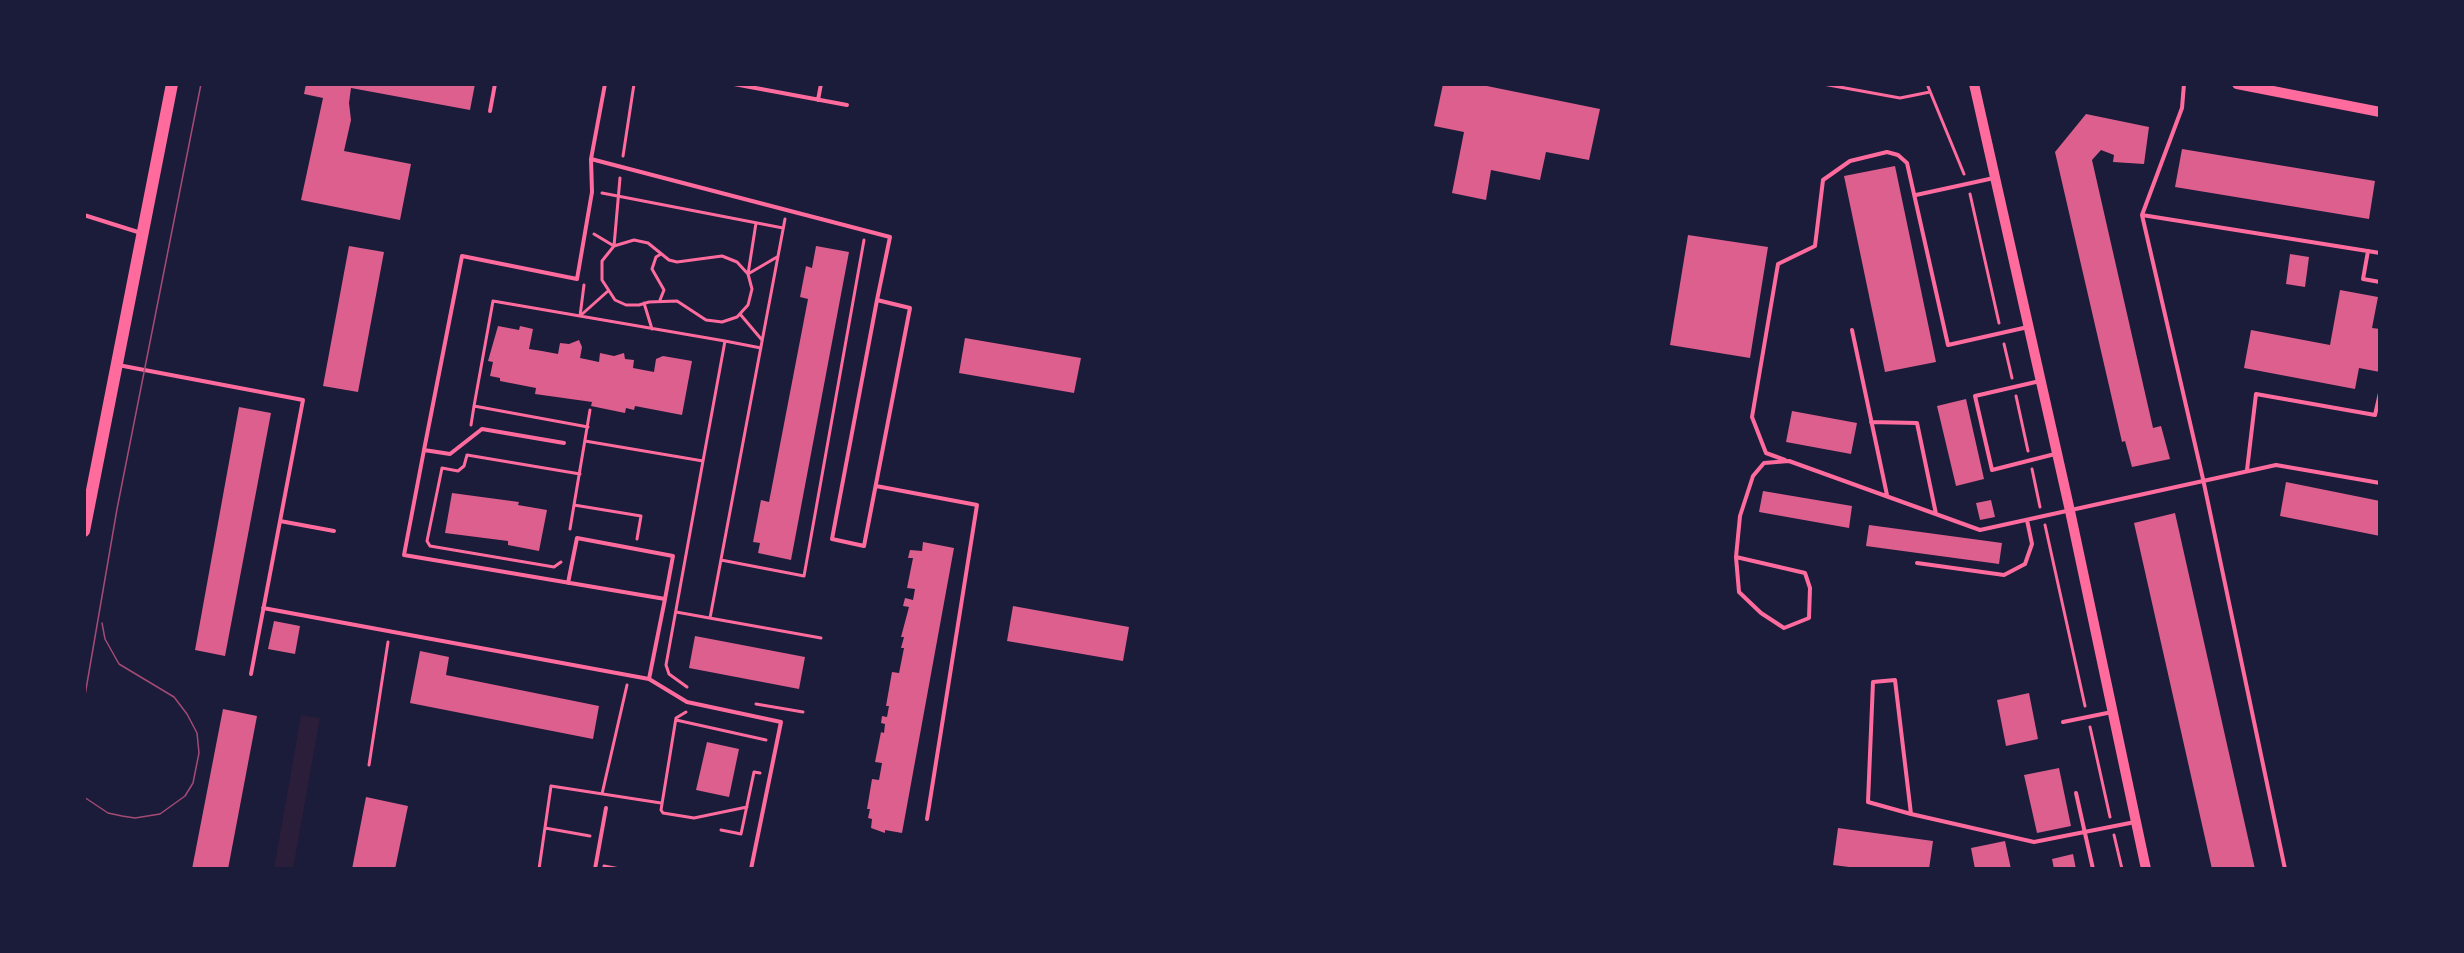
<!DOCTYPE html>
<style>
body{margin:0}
#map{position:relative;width:2464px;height:953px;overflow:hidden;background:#1b1b3a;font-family:"Open Sans",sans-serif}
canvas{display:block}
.frame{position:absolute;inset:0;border:86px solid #1b1b3a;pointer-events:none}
</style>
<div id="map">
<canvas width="2464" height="953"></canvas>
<div class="frame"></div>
</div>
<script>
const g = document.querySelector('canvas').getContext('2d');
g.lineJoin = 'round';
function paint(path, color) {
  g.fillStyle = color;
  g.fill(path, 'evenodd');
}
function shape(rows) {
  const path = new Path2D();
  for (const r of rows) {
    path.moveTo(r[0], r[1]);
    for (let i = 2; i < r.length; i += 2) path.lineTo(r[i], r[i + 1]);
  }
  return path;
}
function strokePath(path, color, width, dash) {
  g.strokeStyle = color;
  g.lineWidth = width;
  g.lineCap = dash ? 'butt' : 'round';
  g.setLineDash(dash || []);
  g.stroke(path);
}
paint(shape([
 [301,715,320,718,293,869,274,869]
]), '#2a1e3b');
paint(shape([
 [306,84,475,84,470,110,351,88,349,103,351,120,344,151,411,164,400,220,301,200,323,98,304,94],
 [1443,84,1477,84,1600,109,1589,160,1546,152,1540,180,1491,170,1486,200,1452,193,1464,132,1434,126],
 [2086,114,2149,127,2144,164,2113,162,2114,155,2101,150,2092,160,2153,428,2161,426,2170,459,2132,467,2125,441,2122,442,2055,152],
 [2182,149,2375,181,2369,219,2175,187],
 [1895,166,1936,362,1885,372,1844,176],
 [1688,235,1768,247,1750,358,1670,345],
 [349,246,384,252,358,392,323,386],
 [816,246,849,252,791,560,758,553,760,543,753,542,761,500,769,502,808,299,800,297,806,266,812,268],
 [2290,254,2309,257,2305,287,2286,284],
 [2340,290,2378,297,2372,328,2380,329,2380,372,2359,368,2355,389,2244,368,2251,330,2330,345],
 [498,326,519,330,520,326,533,329,529,349,542,351,558,354,560,343,569,344,579,340,582,347,580,358,599,362,600,353,614,356,624,353,625,359,634,360,633,368,654,372,656,359,663,356,692,361,682,415,635,406,634,410,626,408,625,413,591,406,592,402,535,394,536,388,500,381,500,378,490,376,493,362,488,361],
 [965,338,1081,358,1074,393,959,373],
 [1966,399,1984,479,1956,486,1937,406],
 [239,407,271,413,225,656,195,650],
 [1792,411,1857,423,1851,454,1786,442],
 [2286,482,2380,501,2380,536,2280,516],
 [1763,491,1852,506,1849,528,1759,512],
 [452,493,519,502,518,505,547,510,539,551,508,545,508,541,445,533],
 [1991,500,1995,517,1980,520,1976,503],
 [2175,513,2255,869,2212,869,2134,523],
 [1869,525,2002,543,1999,564,1866,546],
 [923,542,954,548,902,833,885,830,885,833,871,828,872,819,868,818,870,809,867,809,872,779,879,780,882,763,875,762,881,732,884,733,885,724,881,723,882,716,887,717,889,706,886,706,892,672,899,673,904,648,901,648,904,637,901,637,909,607,903,606,905,598,913,600,915,589,907,588,913,558,908,558,910,550,922,551],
 [1013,606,1129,627,1123,661,1007,641],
 [274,621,300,626,295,654,268,649],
 [695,636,805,657,799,689,689,668],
 [420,651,449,657,446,675,599,706,593,739,410,703],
 [2029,693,2038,739,2006,746,1997,700],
 [223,709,257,716,228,869,192,869],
 [707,742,739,749,729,797,696,790],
 [2059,768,2071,826,2037,833,2024,775],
 [366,797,408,806,395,869,352,869],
 [1838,828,1933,841,1929,869,1865,869,1833,865],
 [2005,841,2011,869,1975,869,1971,848],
 [2073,854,2076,869,2054,869,2052,859]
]), '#dd5f8e');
strokePath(shape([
 [1823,84,1900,98,1930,92],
 [1927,84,1964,174],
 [623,156,634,84],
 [602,193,783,228],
 [1970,194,1999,323],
 [756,223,748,274,777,257],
 [594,234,614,246,620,178],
 [634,240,648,243,669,260,677,262,722,256,737,262,748,274,752,289,748,305,737,317,722,322,706,320,677,301,649,302,639,305,626,305,615,300,602,280,602,261,614,246,634,240],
 [584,285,580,316,725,341],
 [660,300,664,290,652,269,656,257,661,254],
 [644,303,652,329],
 [740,314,762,340],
 [2004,344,2012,378],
 [2016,396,2028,451],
 [590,410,574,505,641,516,637,539],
 [471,425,474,406],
 [588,427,474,406,493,301,580,316,608,291],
 [585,441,703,461,666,665,669,674,687,687],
 [703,461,725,341,761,348],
 [2032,469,2040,507],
 [2045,525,2085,706],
 [570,529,574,505],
 [721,560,804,576,864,240],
 [561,562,554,567,430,546,427,541,442,468,458,471,464,466,467,455,580,474],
 [676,612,821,638],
 [710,618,785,219],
 [756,704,803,712],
 [686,712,676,718,661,810,663,813,694,818,747,807],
 [676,720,766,740],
 [2090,727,2110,817],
 [369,765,388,642],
 [602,794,627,685],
 [545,828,590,836],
 [721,830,741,834,754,772,760,773],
 [2114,835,2122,869],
 [604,866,620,869],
 [539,869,551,786,661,803]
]), '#ff6b9d', 3);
strokePath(shape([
 [734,84,847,105],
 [2184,84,2182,108,2142,215,2203,479,2285,869],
 [818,100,821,84],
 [490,111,495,84],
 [591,159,890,237,877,300,832,539,864,546,910,308,877,300],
 [1916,195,1994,178],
 [84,215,141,233],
 [2142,215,2380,253],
 [2368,251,2363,279,2380,282],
 [1852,330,1887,495],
 [118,365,303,400,251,674],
 [2040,381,1975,396,1992,470,2055,454],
 [1871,422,1917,423,1936,514],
 [564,443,482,429,450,454,424,450,404,555,665,599,649,679],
 [424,450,462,256,577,279,592,192,591,159,605,84],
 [1785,460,1766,453,1752,417,1778,264,1815,246,1823,180,1850,161,1887,152,1898,155,1907,163,1948,345,2028,327],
 [2247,470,2256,394,2375,415,2380,393],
 [876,486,977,505,927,819],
 [280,521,334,531],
 [1736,557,1805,573,1810,588,1809,618,1784,628,1761,613,1739,592,1736,557,1740,516,1753,476,1764,463,1789,461,1980,530,2276,465,2380,483],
 [1917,563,2004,575,2025,564,2032,544,2027,520],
 [568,583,577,538,673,556,665,599],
 [263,608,649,679,687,702,781,722,751,869],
 [2063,722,2112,712],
 [2076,793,2093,869],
 [1911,814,1895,680,1873,682,1868,802,1911,814,2034,842,2135,822],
 [595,869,606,808]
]), '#ff6b9d', 4);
strokePath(shape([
 [1974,84,2070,511,2146,869],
 [2237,84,2380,112]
]), '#ff6b9d', 10);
strokePath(shape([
 [84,531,172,84]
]), '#ff6b9d', 12);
strokePath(shape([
 [84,701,117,509,201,84],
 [84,797,108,813,122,816,135,818,160,814,185,796,193,783,199,753,197,733,187,714,174,697,119,664,105,639,102,623]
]), '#a44b75', 1.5);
</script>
